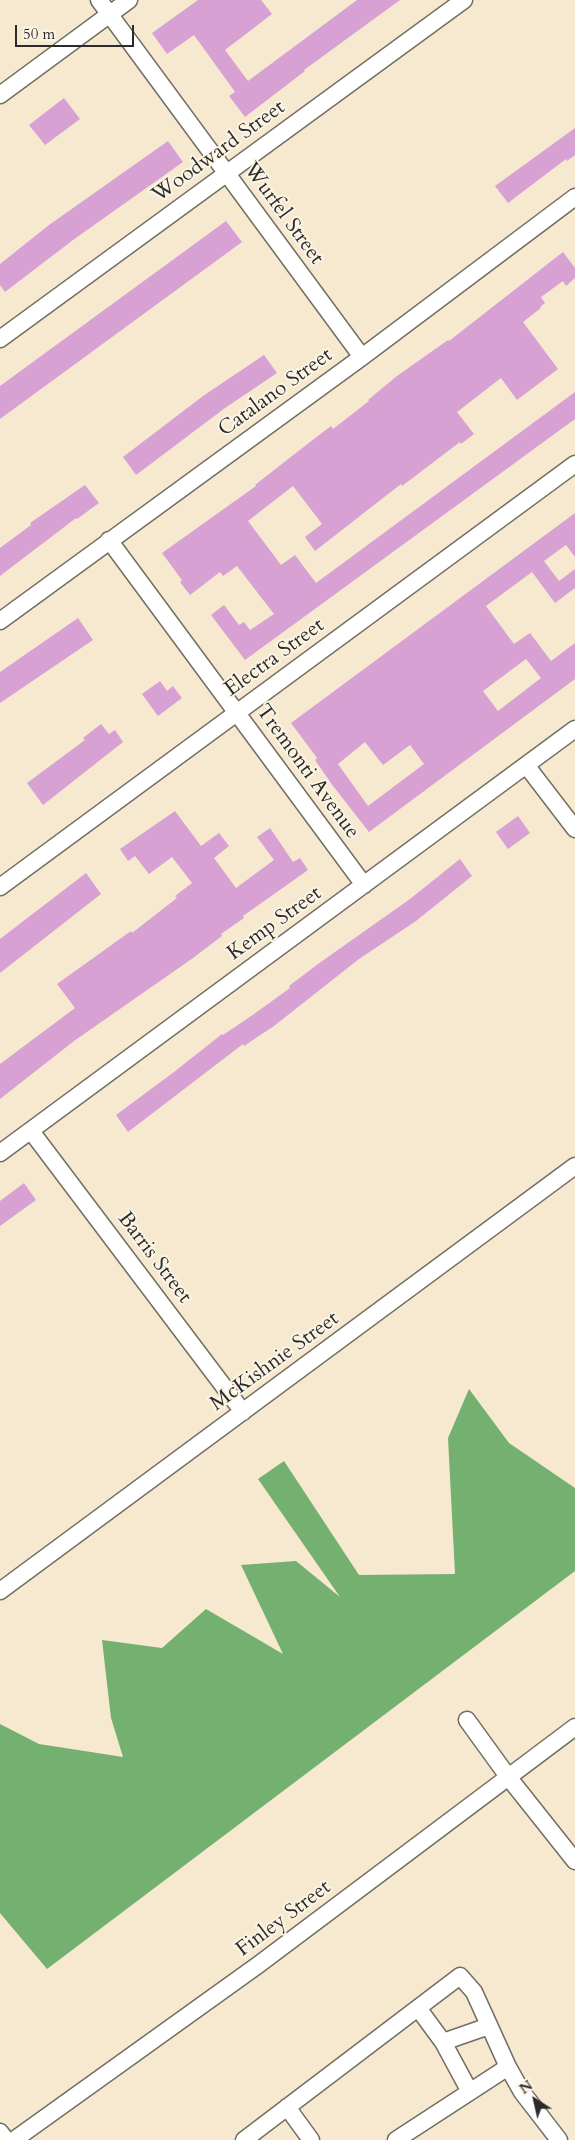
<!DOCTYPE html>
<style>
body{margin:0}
#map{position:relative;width:575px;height:2140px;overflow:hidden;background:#f6e9cf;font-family:Cardo,serif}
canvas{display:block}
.north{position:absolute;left:510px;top:2075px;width:50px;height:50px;-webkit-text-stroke:4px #fcf5e5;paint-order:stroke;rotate:325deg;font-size:14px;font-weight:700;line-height:20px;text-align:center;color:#2b2b2b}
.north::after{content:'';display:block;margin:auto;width:18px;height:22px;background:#2b2b2b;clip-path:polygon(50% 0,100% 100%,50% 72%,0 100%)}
.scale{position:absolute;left:15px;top:25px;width:119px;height:22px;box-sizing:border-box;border:2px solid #2b2b2b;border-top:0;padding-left:6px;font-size:15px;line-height:18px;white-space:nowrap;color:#2b2b2b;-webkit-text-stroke:4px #fcf5e5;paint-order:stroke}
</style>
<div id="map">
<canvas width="575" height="2140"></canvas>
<div class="north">N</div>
<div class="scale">50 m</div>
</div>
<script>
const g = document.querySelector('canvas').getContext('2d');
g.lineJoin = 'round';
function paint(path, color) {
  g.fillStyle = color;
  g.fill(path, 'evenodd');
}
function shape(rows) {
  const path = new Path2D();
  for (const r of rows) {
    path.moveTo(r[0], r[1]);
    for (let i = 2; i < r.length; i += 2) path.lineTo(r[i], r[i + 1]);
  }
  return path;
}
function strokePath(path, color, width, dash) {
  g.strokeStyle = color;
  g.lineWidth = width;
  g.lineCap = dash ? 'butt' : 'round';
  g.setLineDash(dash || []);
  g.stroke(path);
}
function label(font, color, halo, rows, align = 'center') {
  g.font = font + ' Cardo,serif';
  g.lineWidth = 4;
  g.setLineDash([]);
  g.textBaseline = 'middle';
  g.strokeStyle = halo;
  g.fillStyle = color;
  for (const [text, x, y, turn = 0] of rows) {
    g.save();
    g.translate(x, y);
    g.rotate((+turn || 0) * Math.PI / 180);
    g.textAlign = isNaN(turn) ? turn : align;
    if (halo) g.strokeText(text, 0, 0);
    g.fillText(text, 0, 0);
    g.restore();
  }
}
paint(shape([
 [469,1389,509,1443,575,1488,575,1571,47,1969,0,1913,0,1724,39,1744,123,1757,111,1718,102,1640,162,1648,206,1609,283,1654,241,1565,296,1561,340,1597,258,1479,284,1461,359,1575,455,1574,448,1438]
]), '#74b06f');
paint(shape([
 [198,0,261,0,272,14,225,50,248,81,357,0,400,0,304,70,305,71,245,117,229,96,235,92,194,35,167,54,152,33],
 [64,98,80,119,45,145,29,125],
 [575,128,575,155,567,161,566,159,508,203,495,186],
 [168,141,183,162,73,240,5,292,0,285,0,264,49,225],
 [226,221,242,242,0,419,0,386],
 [563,252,575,268,575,278,566,286,563,281,541,297,545,303,540,307,541,308,523,322,558,369,517,400,501,378,457,412,474,434,461,444,460,442,402,486,401,484,315,551,305,537,322,524,293,486,248,521,281,565,295,555,316,583,575,392,575,419,245,660,211,615,224,605,239,625,244,622,250,630,274,614,237,566,223,576,220,572,190,595,180,582,182,580,162,553,256,486,255,485,310,442,331,426,333,429,369,401,368,400,397,376,448,340,449,341],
 [264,355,277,373,225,408,136,475,123,457,203,396],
 [85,485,99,503,77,519,76,518,0,576,0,548,31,525,30,523],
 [575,513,575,557,566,545,544,561,559,581,575,569,575,588,555,603,532,572,486,606,514,644,530,633,551,661,575,643,575,679,369,832,333,786,315,760,317,758,291,723],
 [526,659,541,678,498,711,483,691],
 [365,742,383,765,410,745,424,764,368,806,338,764],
 [78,618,93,640,0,703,0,672],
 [160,681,167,691,173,686,182,698,158,716,142,694],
 [101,724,109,734,115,730,123,742,43,805,27,783,85,740,83,738],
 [175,811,201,846,219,833,229,846,214,858,236,888,274,860,257,837,270,828,293,862,300,858,308,870,243,916,244,918,221,934,222,936,193,958,74,1041,0,1099,0,1064,75,1008,57,984,131,931,132,933,177,898,175,896,192,883,172,857,149,874,135,856,128,861,120,849],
 [518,816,530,833,508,849,496,832],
 [460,859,472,876,416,921,359,959,274,1026,244,1046,243,1044,128,1132,116,1115,174,1072,222,1034,223,1035,254,1014,290,988,289,986,318,964,410,899],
 [86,873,101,894,0,973,0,939],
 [24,1183,36,1200,0,1226,0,1201]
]), '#d7a1d4');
const minor = shape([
 [99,0,362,357],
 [0,95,129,0],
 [0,339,464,0],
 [109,540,364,885],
 [0,621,362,357,575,197],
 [526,765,575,829],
 [0,887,575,464],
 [31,1131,243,1412],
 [0,1153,575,729],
 [0,1591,575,1166],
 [467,1720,509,1778,575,1861],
 [418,2008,443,2042,470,2092],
 [443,2042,489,2026],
 [287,2107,311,2140],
 [0,2132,6,2140],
 [14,2140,258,1965,575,1727],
 [244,2140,460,1976,474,1992,508,2067,522,2092,559,2140],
 [396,2140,508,2067]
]);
strokePath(minor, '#726e64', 19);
strokePath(minor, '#fff', 16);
label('21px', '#2b2b2b', '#fcf5e5', [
 ["Woodward Street",219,152,-36],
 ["Wurfel Street",283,214,54],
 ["Catalano Street",276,393,-36],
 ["Electra Street",275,658,-36],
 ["Tremonti Avenue",307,772,54],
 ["Kemp Street",275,924,-36],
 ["Barris Street",154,1258,53],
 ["McKishnie Street",275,1362,-36],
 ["Finley Street",284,1919,-37]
]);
</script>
